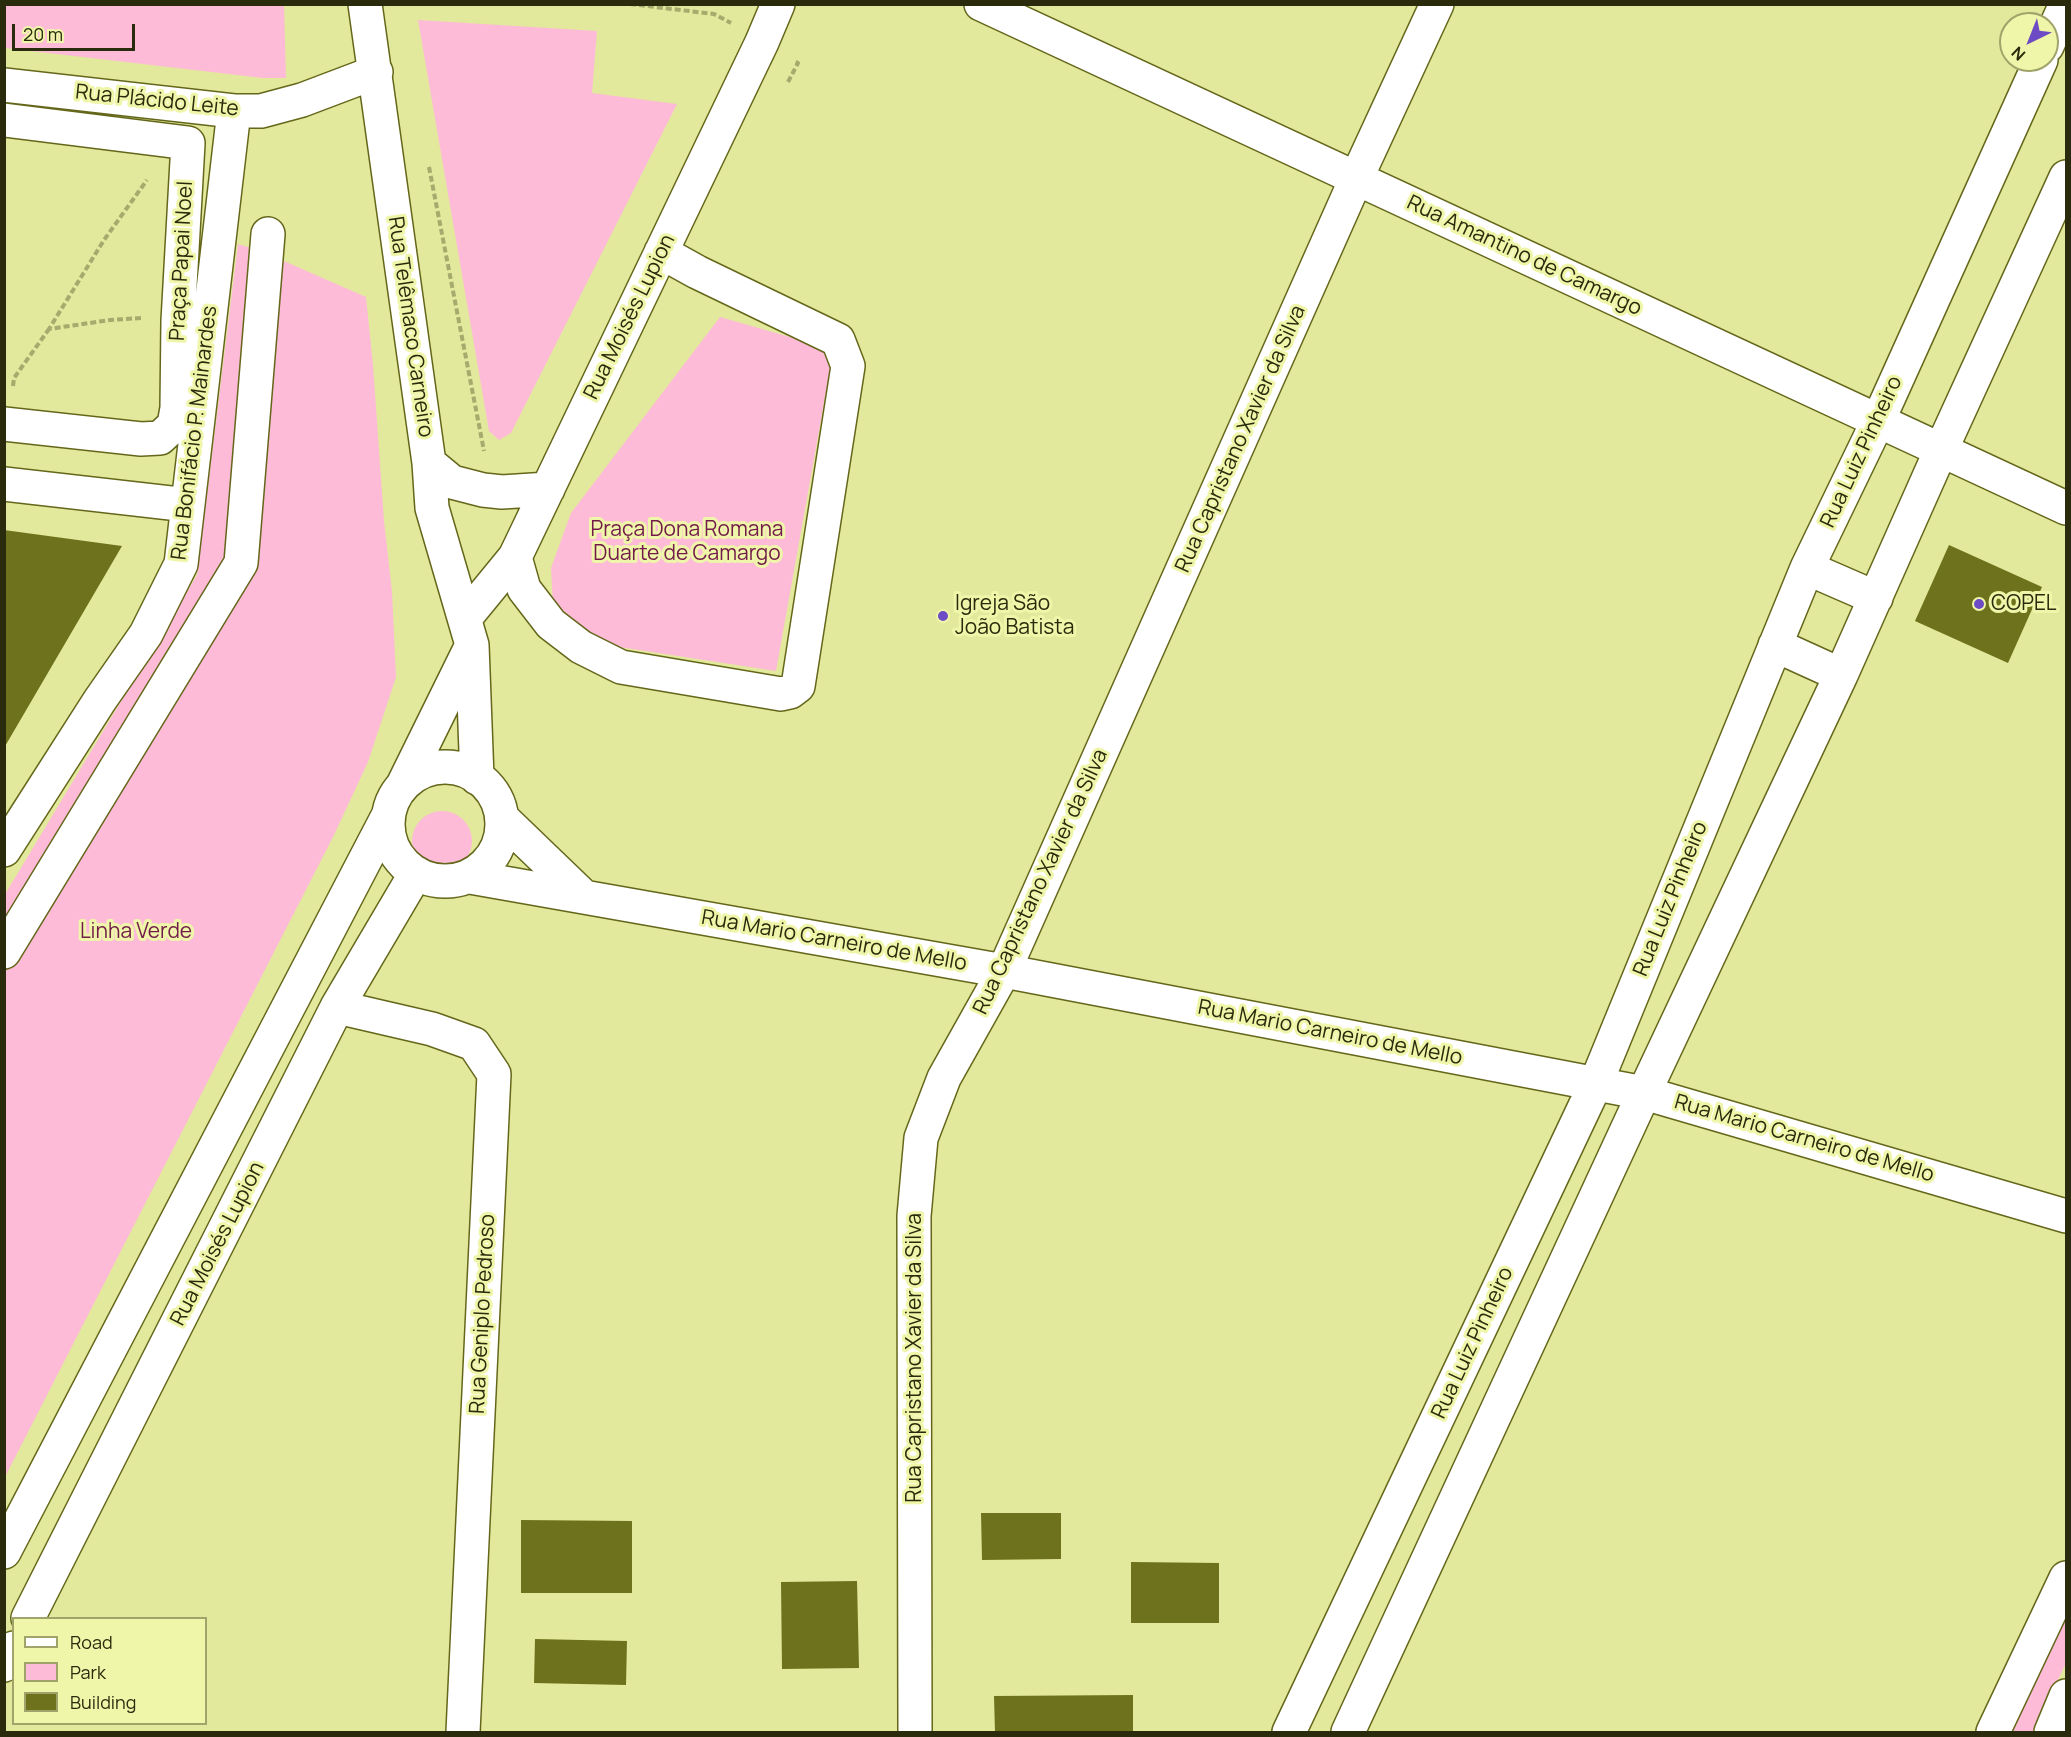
<!DOCTYPE html>
<meta charset="utf-8">
<style>
body{margin:0}
#map{position:relative;width:2071px;height:1737px;overflow:hidden;background:#e2e89c;font-family:Manrope,sans-serif}
canvas{display:block}
.frame{position:absolute;inset:0;border:6px solid #292b0c;pointer-events:none}
.legend{position:absolute;left:12px;top:1617px;width:195px;height:108px;box-sizing:border-box;background:#eff5a9;border:2px solid #a0a46a;margin:0;padding:8px 10px;list-style:none;font-size:18px;color:#292b0c}
.legend li{display:flex;align-items:center;gap:12px;height:30px}
.legend b{width:30px;border:2px solid #a0a46a}
.north{position:absolute;left:1999px;top:12px;width:60px;height:60px;box-sizing:border-box;background:#eff5a9;border:2px solid #a0a46a;border-radius:50%;rotate:223deg;font-size:16px;font-weight:700;line-height:24px;text-align:center;color:#292b0c}
.north::after{content:'';display:block;margin:auto;width:21px;height:27px;background:#6d4bc4;clip-path:polygon(50% 0,100% 100%,50% 72%,0 100%)}
.scale{position:absolute;left:12px;top:24px;width:123px;height:27px;box-sizing:border-box;border:3px solid #292b0c;border-top:0;padding-left:8px;font-size:18px;line-height:21px;white-space:nowrap;color:#292b0c;-webkit-text-stroke:4px #eff5a9;paint-order:stroke}
</style>
<div id="map">
<canvas width="2071" height="1737"></canvas>
<div class="frame"></div>
<ul class="legend">
<li><b style="height:8px;background:#fff"></b>Road</li>
<li><b style="height:16px;background:#febbd7"></b>Park</li>
<li><b style="height:16px;background:#6e721c"></b>Building</li>
</ul>
<div class="north">N</div>
<div class="scale">20 m</div>
</div>
<script>
const g = document.querySelector('canvas').getContext('2d');
g.lineJoin = 'round';
function paint(path, color) {
  g.fillStyle = color;
  g.fill(path, 'evenodd');
}
function shape(rows) {
  const path = new Path2D();
  for (const r of rows) {
    if (r.length === 3) {
      path.moveTo(r[0] + r[2], r[1]);
      path.arc(r[0], r[1], r[2], 0, 2 * Math.PI);
      continue;
    }
    path.moveTo(r[0], r[1]);
    for (let i = 2; i < r.length; i += 2) path.lineTo(r[i], r[i + 1]);
  }
  return path;
}
function strokePath(path, color, width, dash) {
  g.strokeStyle = color;
  g.lineWidth = width;
  g.lineCap = dash ? 'butt' : 'round';
  g.setLineDash(dash || []);
  g.stroke(path);
}
function label(font, color, halo, rows, align = 'center') {
  g.font = font + ' Manrope,sans-serif';
  g.lineWidth = 6;
  g.setLineDash([]);
  g.textBaseline = 'middle';
  g.strokeStyle = halo;
  g.fillStyle = color;
  for (const [text, x, y, turn = 0] of rows) {
    g.save();
    g.translate(x, y);
    g.rotate((+turn || 0) * Math.PI / 180);
    g.textAlign = isNaN(turn) ? turn : align;
    if (halo) g.strokeText(text, 0, 0);
    g.fillText(text, 0, 0);
    g.restore();
  }
}
paint(shape([
 [5,4,284,5,286,78,263,78,5,48],
 [418,20,597,31,592,93,677,104,511,433,499,440,489,431],
 [238,244,261,251,366,297,373,365,384,521,392,592,396,677,368,762,333,837,5,1477,4,896,197,575],
 [720,317,825,347,831,364,776,671,619,647,581,628,553,607,551,568,571,513],
 [442,841,30],
 [2066,1605,2066,1663,2033,1732,2008,1732]
]), '#febbd7');
paint(shape([
 [4,530,122,546,4,748],
 [1949,545,2042,587,2008,663,1915,621],
 [981,1513,1061,1513,1061,1559,982,1560],
 [521,1520,632,1521,632,1593,521,1593],
 [1131,1562,1219,1563,1219,1623,1131,1623],
 [857,1581,859,1668,782,1669,781,1582],
 [535,1639,627,1641,626,1685,534,1683],
 [1133,1695,1133,1732,995,1732,994,1696]
]), '#6e721c');
const minor = shape([
 [365,4,429,463,432,508,472,645,477,778],
 [981,4,2066,508],
 [2047,46,2066,4],
 [4,85,234,111,261,111,302,100,376,72],
 [4,120,188,143,178,321,177,408,174,425,160,438,141,439,4,424],
 [429,463,452,482,483,490,502,492,548,489],
 [4,484,188,505],
 [515,557,524,589,551,624,581,647,621,667,781,694,790,692,798,686,848,366,838,340,697,272,661,252],
 [1807,568,1876,598],
 [465,618,515,557,762,42,778,4],
 [1775,645,1841,675],
 [445,824,57],
 [403,785,471,647],
 [503,819,583,896],
 [4,850,100,700,146,634,181,564,234,111],
 [470,877,1004,971,1644,1093,2066,1216],
 [4,952,241,563,268,234],
 [337,1007,432,1029,474,1044,494,1074,463,1732],
 [4,1552,389,814],
 [28,1618,337,1007,416,873],
 [4,1665,14,1648],
 [915,1732,914,1216,921,1138,944,1078,1004,971,1356,179,1437,4],
 [1289,1732,1596,1083,1807,568,1878,421,2041,60],
 [1348,1732,1644,1093,1841,675,1941,450,2066,177],
 [1993,1732,2066,1578],
 [2051,1732,2066,1696]
]);
strokePath(minor, '#64671a', 36);
strokePath(shape([
 [630,4,714,14,731,23],
 [788,82,798,63,794,61],
 [429,167,484,451],
 [141,318,110,320,49,329,104,240,147,180],
 [13,386,14,378,49,329]
]), '#a5aa6d', 4, [6, 3]);
strokePath(minor, '#fff', 33);
for (const [x, y, r, color] of [
 [1979,604,6,"#6d4bc4"],
 [943,616,6,"#6d4bc4"]
]) {
  const dot = new Path2D();
  dot.arc(x, y, r, 0, 2 * Math.PI);
  g.fillStyle = color;
  g.fill(dot);
  strokePath(dot, '#eff5a9', 2);
}
label('21px', '#292b0c', '#eff5a9', [
 ["Rua Plácido Leite",157,101,6],
 ["Rua Amantino de Camargo",1524,256,25],
 ["Praça Papai Noel",182,261,-87],
 ["Rua Moisés Lupion",630,317,-64],
 ["Rua Telêmaco Carneiro",410,327,82],
 ["Rua Bonifácio P. Mainardes",195,433,-83],
 ["Rua Capristano Xavier da Silva",1241,439,-66],
 ["Rua Luiz Pinheiro",1862,452,-65],
 ["Rua Capristano Xavier da Silva",1041,882,-65],
 ["Rua Luiz Pinheiro",1671,899,-68],
 ["Rua Mario Carneiro de Mello",834,941,10],
 ["Rua Mario Carneiro de Mello",1330,1033,11],
 ["Rua Mario Carneiro de Mello",1804,1139,16],
 ["Rua Moisés Lupion",218,1244,-63],
 ["Rua Geniplo Pedroso",483,1314,-87],
 ["Rua Luiz Pinheiro",1473,1343,-65],
 ["Rua Capristano Xavier da Silva",915,1358,-90]
]);
label('21px', '#721b4a', '#eff5a9', [
 ["Praça Dona Romana",687,530],
 ["Duarte de Camargo",687,554],
 ["Linha Verde",136,932]
]);
label('21px', '#292b0c', '#eff5a9', [
 ["Igreja São",955,604],
 ["João Batista",955,628],
 ["COPEL",1991,604]
], 'left');
</script>
